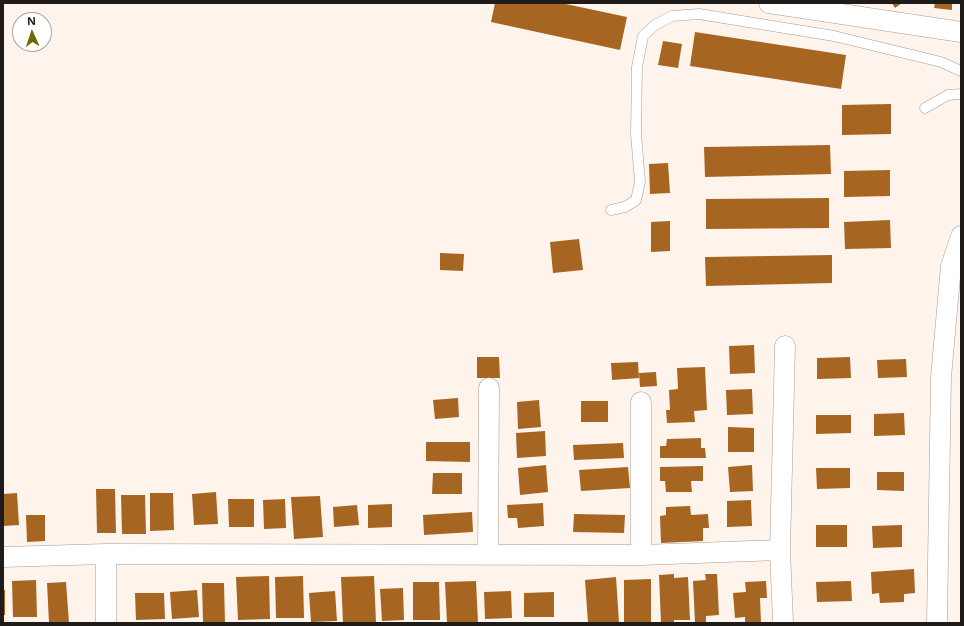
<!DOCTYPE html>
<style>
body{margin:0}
#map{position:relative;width:964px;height:626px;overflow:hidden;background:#fef4ec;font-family:"Noto Sans",sans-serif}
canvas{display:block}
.frame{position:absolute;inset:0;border:4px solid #1f1b19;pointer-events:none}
.north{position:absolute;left:12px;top:12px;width:40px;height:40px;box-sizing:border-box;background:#fff;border:1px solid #a5a4a3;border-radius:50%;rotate:357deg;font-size:11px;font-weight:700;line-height:16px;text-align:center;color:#1f1b19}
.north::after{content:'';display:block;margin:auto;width:14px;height:18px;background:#6d6903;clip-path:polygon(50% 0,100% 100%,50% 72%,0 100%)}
</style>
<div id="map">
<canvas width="964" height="626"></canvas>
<div class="frame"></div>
<div class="north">N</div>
</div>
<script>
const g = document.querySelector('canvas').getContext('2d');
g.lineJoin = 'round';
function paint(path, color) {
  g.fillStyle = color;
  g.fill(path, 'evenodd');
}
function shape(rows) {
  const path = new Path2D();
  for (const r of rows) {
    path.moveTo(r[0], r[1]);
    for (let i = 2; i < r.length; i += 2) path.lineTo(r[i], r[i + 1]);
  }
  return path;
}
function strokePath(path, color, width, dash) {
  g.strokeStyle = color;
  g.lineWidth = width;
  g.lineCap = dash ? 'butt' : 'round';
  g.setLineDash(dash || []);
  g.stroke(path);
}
paint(shape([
 [495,3,561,3,627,17,620,50,491,22],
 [892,3,902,3,895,8],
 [935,3,952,3,952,10,934,8],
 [695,32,846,55,841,89,690,66],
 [663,41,682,44,678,68,658,65],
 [891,104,891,134,842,135,842,105],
 [830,145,831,174,705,177,704,147],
 [668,163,670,193,650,194,649,164],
 [890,170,890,196,844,197,844,171],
 [829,198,829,228,706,229,706,199],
 [890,220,891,248,845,249,844,222],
 [670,221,670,251,651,252,651,222],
 [579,239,583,270,553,273,550,242],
 [440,253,464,254,463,271,440,270],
 [832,255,832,283,706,286,705,257],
 [754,345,755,373,730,374,729,346],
 [477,357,499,357,500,378,477,378],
 [850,357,851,378,817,379,817,358],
 [906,359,907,377,878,378,877,360],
 [638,362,639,378,612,380,611,363],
 [705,367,707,410,694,411,695,422,667,423,666,410,670,410,669,390,678,389,677,368],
 [656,372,657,386,640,387,639,373],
 [752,389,753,414,727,415,726,390],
 [458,398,459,417,435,419,433,400],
 [539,400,541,427,518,429,517,402],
 [581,401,608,401,608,422,581,422],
 [904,413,905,435,874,436,874,414],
 [816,415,851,415,851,433,816,434],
 [728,427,754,428,754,452,728,452],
 [545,431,546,456,517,458,516,433],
 [701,438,701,448,705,448,706,458,660,458,660,446,666,446,667,439],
 [426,442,470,442,470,462,426,461],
 [623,443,624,458,574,460,573,445],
 [546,465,548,492,520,495,518,468],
 [752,465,753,491,730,492,728,467],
 [703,466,703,481,691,481,692,492,666,492,665,481,660,481,660,467],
 [628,467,630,488,581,491,579,470],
 [816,468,850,468,850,488,817,489],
 [877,472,904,472,904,491,877,490],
 [433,473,462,473,462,494,432,494],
 [96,489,115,489,116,533,97,533],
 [216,492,218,524,194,525,192,494],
 [17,493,19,525,3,526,3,494],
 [150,493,173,493,174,530,150,531],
 [121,495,145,495,146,534,122,534],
 [320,496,323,537,294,539,291,497],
 [228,499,254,499,254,527,229,527],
 [285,499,286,528,264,529,263,500],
 [751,500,752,526,727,527,727,501],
 [543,503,544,526,518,528,517,518,508,518,507,505],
 [392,504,392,527,368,528,368,505],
 [357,505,359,525,334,527,333,507],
 [690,506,691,515,708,514,709,528,703,528,703,541,661,543,660,516,666,515,666,507],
 [472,512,473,532,424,535,423,515],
 [574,514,625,515,624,533,573,532],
 [26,515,45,515,45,541,27,542],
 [816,525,847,525,847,547,816,547],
 [902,525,902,547,873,548,872,526],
 [914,569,915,593,904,594,904,602,880,603,879,593,872,594,871,572],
 [674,574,674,578,688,577,690,620,674,620,674,623,661,623,659,575],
 [705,574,717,574,719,615,706,616,706,623,695,623,693,581,706,580],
 [269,576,270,619,238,620,236,577],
 [303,576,304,618,276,618,275,577],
 [374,576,376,623,343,623,341,577],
 [616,577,619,623,588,623,585,580],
 [651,579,651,623,624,623,624,580],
 [36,580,37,617,13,617,12,581],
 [476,581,478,623,447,623,445,582],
 [766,581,767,598,760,598,761,623,745,623,745,617,735,618,733,593,746,592,745,582],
 [851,581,852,601,817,602,816,582],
 [66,582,69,623,49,623,47,583],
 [413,582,439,582,440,620,413,620],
 [202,583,224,583,225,623,203,623],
 [403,588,404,620,382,621,380,589],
 [3,590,5,590,5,615,3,615],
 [197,590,199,617,172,619,170,592],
 [335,591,337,621,311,622,309,593],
 [511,591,512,618,485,619,484,592],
 [554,592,554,617,524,617,524,593],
 [135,593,164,593,165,619,136,620]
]), '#a76522');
const lane = shape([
 [925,108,948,95,961,94],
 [611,210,625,207,636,200,640,182,636,134,637,67,643,36,655,25,672,16,699,14,834,36,941,62,961,71]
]);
const street = shape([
 [769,3,961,32],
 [641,402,641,555],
 [488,555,489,388],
 [3,557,106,554,641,555,780,550],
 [106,623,106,554],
 [783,623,780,550,785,346],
 [937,623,941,377,951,266,961,236]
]);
strokePath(lane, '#a59c95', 11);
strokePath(street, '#a59c95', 21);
strokePath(lane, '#fff', 10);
strokePath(street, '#fff', 20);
</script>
